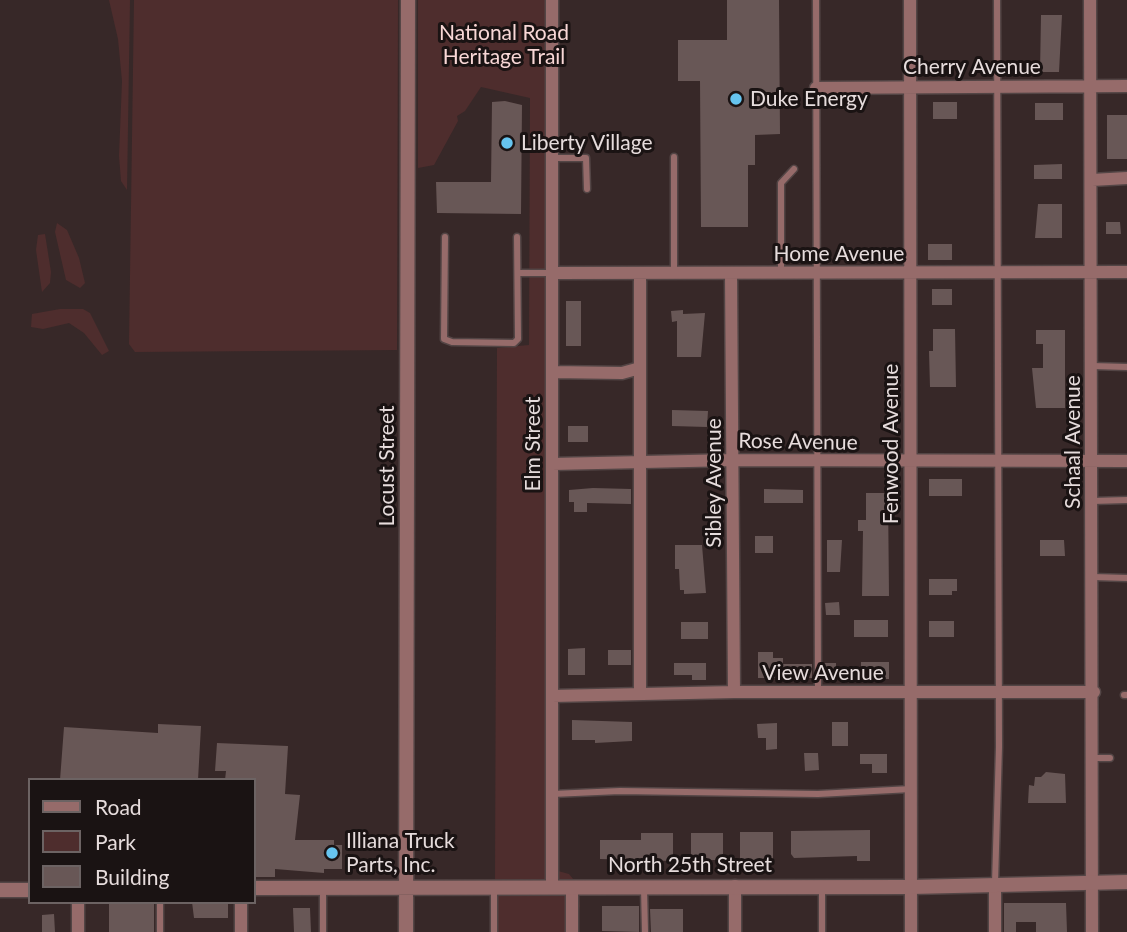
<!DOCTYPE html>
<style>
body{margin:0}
#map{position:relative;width:1127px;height:932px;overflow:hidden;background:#372828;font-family:Lato,sans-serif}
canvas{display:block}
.legend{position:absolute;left:28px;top:778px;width:228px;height:126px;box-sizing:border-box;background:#1a1313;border:2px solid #6c6363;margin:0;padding:9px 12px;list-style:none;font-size:21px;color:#e6dcdc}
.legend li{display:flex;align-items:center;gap:14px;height:35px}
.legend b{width:35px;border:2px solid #6c6363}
</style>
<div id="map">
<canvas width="1127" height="932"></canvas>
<ul class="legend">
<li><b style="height:9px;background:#966b6a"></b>Road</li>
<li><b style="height:19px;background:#4e2d2d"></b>Park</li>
<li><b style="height:19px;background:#685756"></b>Building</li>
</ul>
</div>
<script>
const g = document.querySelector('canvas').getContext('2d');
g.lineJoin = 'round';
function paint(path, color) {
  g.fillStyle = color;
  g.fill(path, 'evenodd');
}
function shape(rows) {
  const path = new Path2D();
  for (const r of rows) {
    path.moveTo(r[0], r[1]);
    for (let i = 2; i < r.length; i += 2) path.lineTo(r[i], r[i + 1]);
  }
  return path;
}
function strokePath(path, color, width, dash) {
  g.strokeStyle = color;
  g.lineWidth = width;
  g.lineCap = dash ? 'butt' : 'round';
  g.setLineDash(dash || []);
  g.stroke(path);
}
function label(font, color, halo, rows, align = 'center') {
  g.font = font + ' Lato,sans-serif';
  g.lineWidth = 6;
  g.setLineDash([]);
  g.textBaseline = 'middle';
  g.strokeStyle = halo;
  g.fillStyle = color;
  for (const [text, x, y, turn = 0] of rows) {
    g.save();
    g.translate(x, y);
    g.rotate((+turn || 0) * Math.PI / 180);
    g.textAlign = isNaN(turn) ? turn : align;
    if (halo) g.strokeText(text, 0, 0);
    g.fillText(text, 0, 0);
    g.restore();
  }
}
paint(shape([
 [109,0,130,0,127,190,121,181,119,156,122,81,118,39],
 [134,0,398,0,397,350,135,352,129,344],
 [418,0,552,0,558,871,569,874,578,885,580,906,575,932,498,932,495,879,497,348,529,345,530,98,481,87,465,111,457,116,458,121,434,165,418,168],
 [57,223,67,230,79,258,85,283,80,288,66,280,55,232],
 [45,234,51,272,50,283,42,292,36,250,38,235],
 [60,309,83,309,90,313,109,351,102,355,84,333,69,323,43,329,31,327,32,314]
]), '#4e2d2d');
paint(shape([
 [727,0,779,0,780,134,755,135,755,165,748,165,748,227,701,227,700,81,678,81,678,40,727,40],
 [1041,15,1062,15,1059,72,1040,72],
 [505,101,522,105,521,214,437,213,436,182,491,182,492,102],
 [933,102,957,102,957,119,933,119],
 [1035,103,1063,103,1063,120,1035,120],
 [1107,115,1127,115,1127,159,1107,159],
 [1062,164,1062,179,1034,179,1034,165],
 [1038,204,1062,204,1062,238,1035,238],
 [1106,222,1120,222,1121,234,1106,234],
 [928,244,952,244,952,260,928,260],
 [932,289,952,289,952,305,932,305],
 [566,301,581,301,581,346,566,346],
 [683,310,683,314,705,313,701,357,677,357,677,321,672,322,671,311],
 [933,329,955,329,956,387,930,387,929,351,933,351],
 [1036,330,1065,330,1065,408,1036,408,1032,368,1043,368,1043,344,1036,344],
 [672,410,708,411,707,427,672,426],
 [568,426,588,426,588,442,568,442],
 [929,479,962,479,962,496,929,496],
 [593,488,631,489,631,504,587,503,587,512,574,512,574,502,569,502,569,490],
 [764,489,803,490,803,503,764,503],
 [866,493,888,493,889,596,862,596,863,531,858,531,858,520,866,520],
 [755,536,773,536,773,553,755,553],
 [827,540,842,540,840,572,827,572],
 [1040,540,1064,540,1065,556,1040,556],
 [675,545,702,545,706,593,684,594,684,590,680,590,679,569,675,569],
 [929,579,957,579,957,591,952,591,952,595,929,595],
 [839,602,840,615,826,615,825,603],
 [854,620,888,620,888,637,854,637],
 [929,621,954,621,954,637,929,637],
 [681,622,708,622,708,639,681,639],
 [585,648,585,675,568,675,568,649],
 [608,650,631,650,631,665,608,665],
 [758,652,773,652,773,658,783,658,783,664,812,664,812,678,758,678],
 [861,662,889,662,889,679,861,679],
 [674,663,706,663,706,680,692,680,692,675,674,675],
 [824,663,836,663,836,680,824,678],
 [572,720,632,722,632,741,595,743,595,740,572,740],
 [832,722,848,722,848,746,832,746],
 [777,723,777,749,766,750,766,738,758,738,757,724],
 [158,724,201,726,198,780,60,780,64,727,158,733],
 [217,743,288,746,285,794,300,795,295,840,334,840,334,845,342,845,342,869,324,869,324,873,275,869,275,877,254,877,254,780,225,780,226,771,215,771],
 [804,753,818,753,819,770,805,771],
 [860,754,887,754,887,773,872,773,872,764,860,764],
 [1046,772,1065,774,1066,803,1028,803,1029,785,1034,786,1035,777,1041,777],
 [870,830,870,861,857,861,857,856,794,858,791,854,791,831],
 [740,832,773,832,773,860,740,860],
 [641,833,673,833,673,861,600,859,600,840,641,840],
 [691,833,723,833,723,860,691,860],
 [192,902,228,902,228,918,194,918],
 [1004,903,1066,903,1067,932,1036,932,1036,922,1016,922,1016,932,1004,932],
 [109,904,154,904,154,932,109,932],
 [602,906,639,906,639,932,602,931],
 [293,908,310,908,311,932,294,932],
 [650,909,683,909,683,932,651,932],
 [54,914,55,932,42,932,42,915]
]), '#685756');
const service = shape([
 [816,0,818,691],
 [674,157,674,273],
 [552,158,586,158,587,189],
 [445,237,444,339,452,342,514,343,518,339,517,237],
 [518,273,552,273],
 [781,274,781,183,794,169],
 [1092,366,1127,367],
 [1092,501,1127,500],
 [1093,577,1127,578],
 [1124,695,1127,695],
 [1093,758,1110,758],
 [552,794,620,791,818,794,911,789],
 [995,883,999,747,997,0],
 [494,888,494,932],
 [644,888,645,932],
 [160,902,160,932],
 [323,932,323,888],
 [822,932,822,888]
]);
const minor = shape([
 [552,0,552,887],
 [910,0,911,932],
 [1090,0,1092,932],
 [816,88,1127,86],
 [1092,180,1127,178],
 [552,273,1127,272],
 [640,274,640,694],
 [731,274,734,692],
 [552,372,622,373,640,368],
 [552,464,734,460,1127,461],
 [552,696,734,692,1094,692],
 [995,885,995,932],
 [78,902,78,932],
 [241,902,241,932],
 [572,932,572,887],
 [735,932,735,886]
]);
const tertiary = shape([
 [254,888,911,887,1127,882],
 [0,890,30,890],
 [406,932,408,0]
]);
strokePath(service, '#534545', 9);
strokePath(minor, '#534545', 15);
strokePath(tertiary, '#534545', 17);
strokePath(service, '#966b6a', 6);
strokePath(minor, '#966b6a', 12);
strokePath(tertiary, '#966b6a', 14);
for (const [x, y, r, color] of [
 [736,99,7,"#66c4ef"],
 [507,143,7,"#66c4ef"],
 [332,853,7,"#66c4ef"]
]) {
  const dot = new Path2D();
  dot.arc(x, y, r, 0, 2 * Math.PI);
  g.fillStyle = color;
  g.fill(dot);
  strokePath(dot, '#1a1313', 2.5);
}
label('21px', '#f8d7d6', '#1a1313', [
 ["National Road",504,33],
 ["Heritage Trail",504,57]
]);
label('21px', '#e6dcdc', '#1a1313', [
 ["Cherry Avenue",972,67],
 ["Home Avenue",839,254],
 ["Rose Avenue",798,442,1],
 ["Schaal Avenue",1073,442,-90],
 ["Elm Street",533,444,-90],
 ["Fenwood Avenue",891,444,-90],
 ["Locust Street",387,466,-90],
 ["Sibley Avenue",714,483,-90],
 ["View Avenue",823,673],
 ["North 25th Street",690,865]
]);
label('21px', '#e6dcdc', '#1a1313', [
 ["Duke Energy",750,99],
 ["Liberty Village",521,143],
 ["Illiana Truck",346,841],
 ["Parts, Inc.",346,865]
], 'left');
</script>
